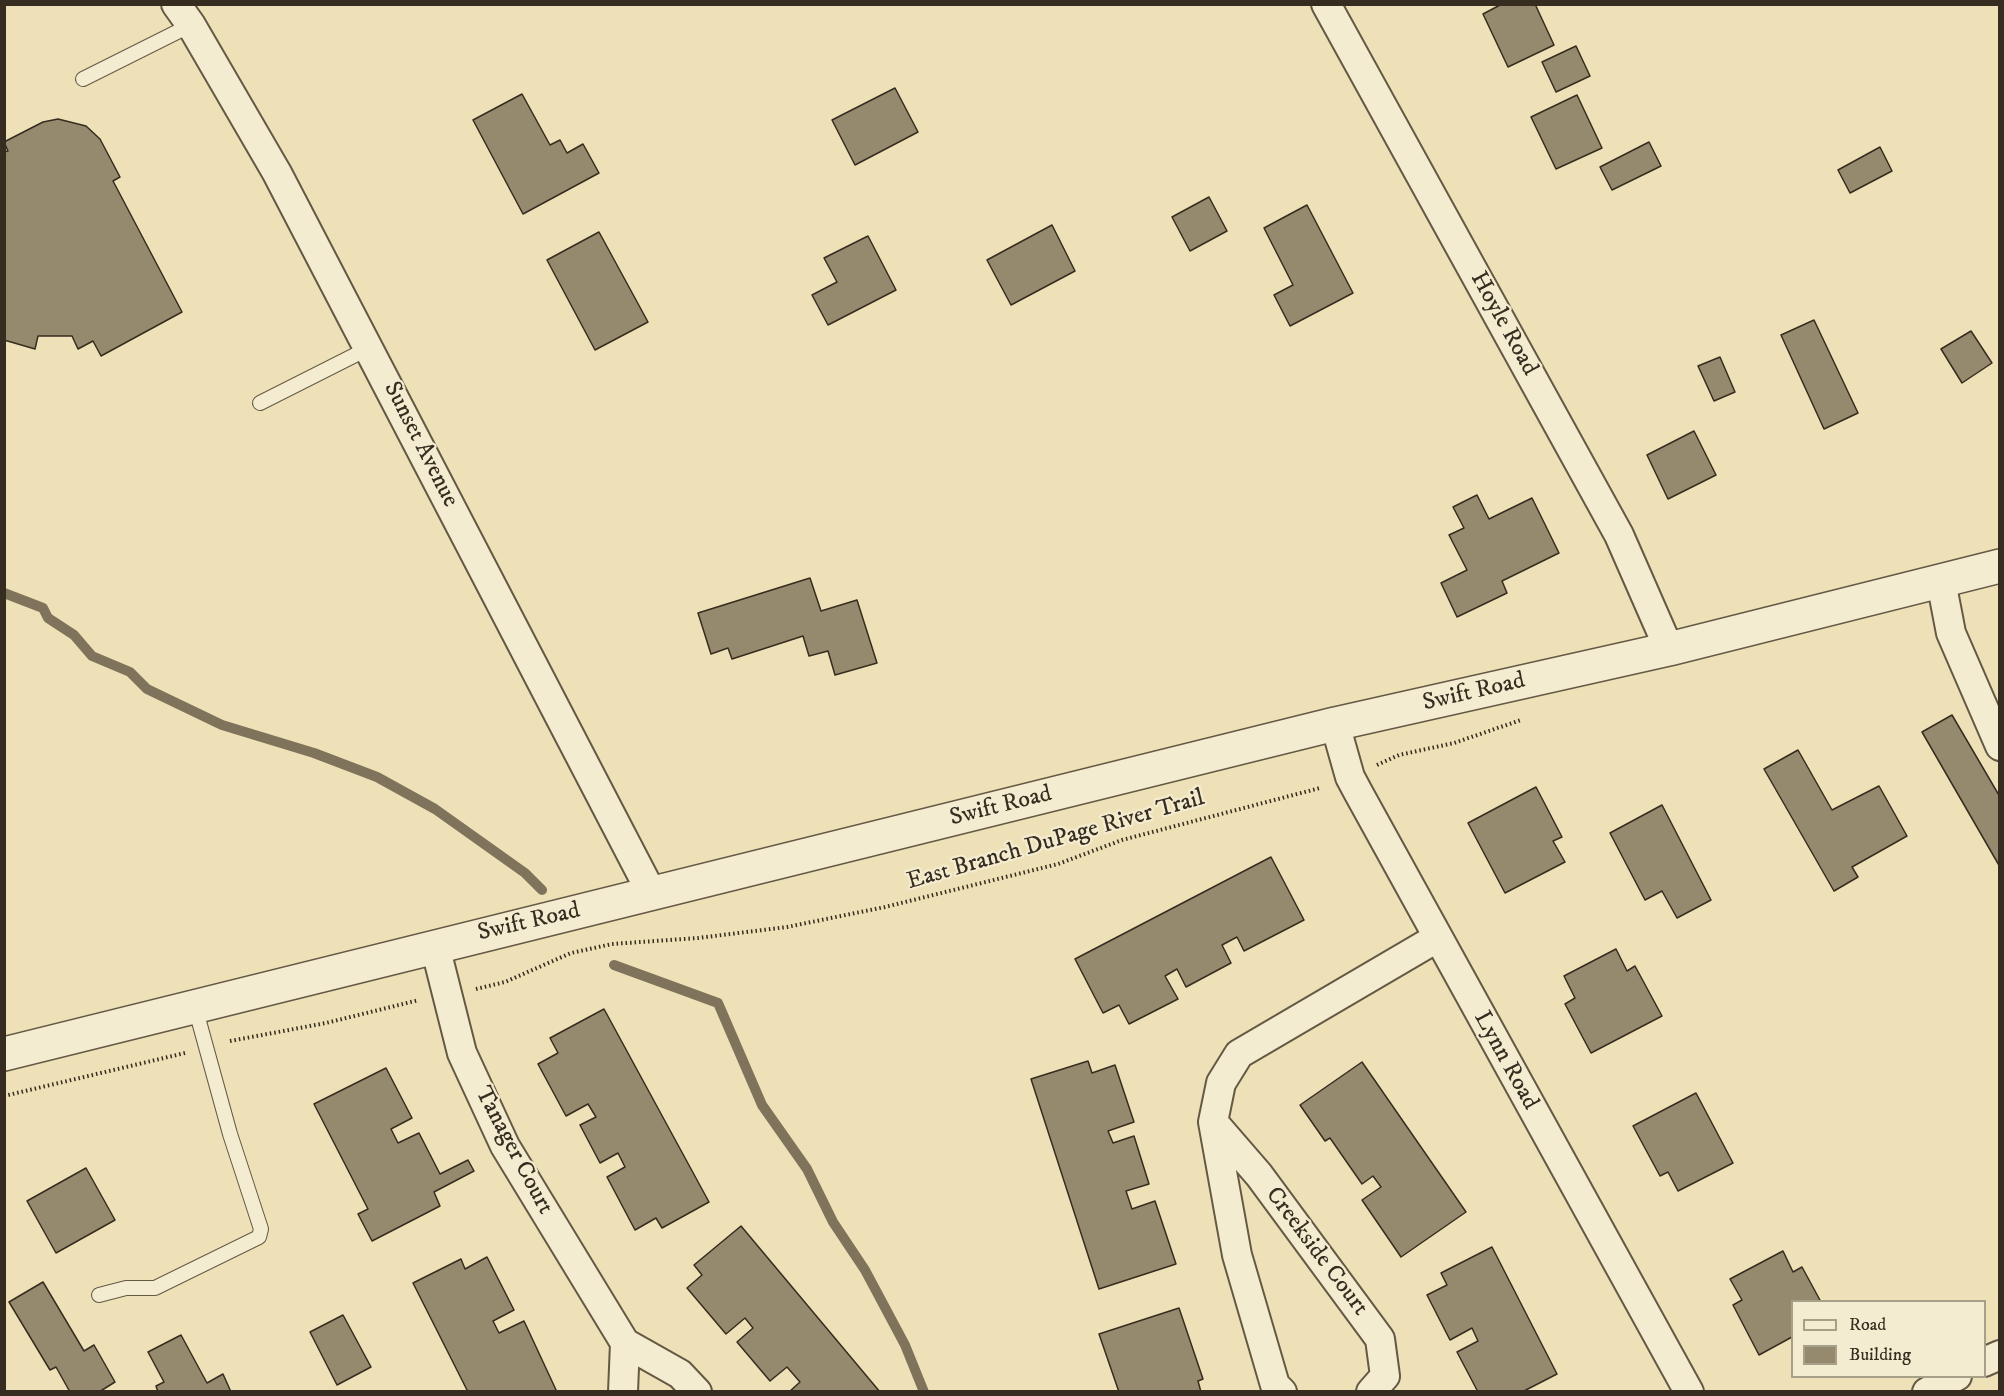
<!DOCTYPE html>
<style>
body{margin:0}
#map{position:relative;width:2004px;height:1396px;overflow:hidden;background:#eee1b7;font-family:"IM FELL DW Pica",serif}
canvas{display:block}
.frame{position:absolute;inset:0;border:6px solid #362c1f;pointer-events:none}
.legend{position:absolute;left:1791px;top:1300px;width:195px;height:78px;box-sizing:border-box;background:#f4ecd0;border:2px solid #a89f89;margin:0;padding:8px 10px;list-style:none;font-size:18px;color:#362c1f}
.legend li{display:flex;align-items:center;gap:12px;height:30px}
.legend b{width:30px;border:2px solid #a89f89}
</style>
<div id="map">
<canvas width="2004" height="1396"></canvas>
<div class="frame"></div>
<ul class="legend">
<li><b style="height:8px;background:#f4ecd0"></b>Road</li>
<li><b style="height:16px;background:#968a6e"></b>Building</li>
</ul>
</div>
<script>
const g = document.querySelector('canvas').getContext('2d');
g.lineJoin = 'round';
function shape(rows) {
  const path = new Path2D();
  for (const r of rows) {
    path.moveTo(r[0], r[1]);
    for (let i = 2; i < r.length; i += 2) path.lineTo(r[i], r[i + 1]);
  }
  return path;
}
function strokePath(path, color, width, dash) {
  g.strokeStyle = color;
  g.lineWidth = width;
  g.lineCap = dash ? 'butt' : 'round';
  g.setLineDash(dash || []);
  g.stroke(path);
}
function paint(path, color) {
  g.fillStyle = color;
  g.fill(path, 'evenodd');
}
function label(font, color, halo, rows, align = 'center') {
  g.font = font + ' "IM FELL DW Pica",serif';
  g.lineWidth = 4.5;
  g.setLineDash([]);
  g.textBaseline = 'middle';
  g.strokeStyle = halo;
  g.fillStyle = color;
  for (const [text, x, y, turn = 0] of rows) {
    g.save();
    g.translate(x, y);
    g.rotate((+turn || 0) * Math.PI / 180);
    g.textAlign = isNaN(turn) ? turn : align;
    if (halo) g.strokeText(text, 0, 0);
    g.fillText(text, 0, 0);
    g.restore();
  }
}
strokePath(shape([
 [4,593,43,608,48,618,74,635,92,656,130,672,147,689,222,725,314,753,377,777,435,809,525,873,542,890],
 [614,965,718,1003,762,1105,807,1169,833,1222,865,1270,905,1345,924,1392]
]), '#7f735b', 10);
const building = shape([
 [1502,4,1535,4,1554,45,1508,67,1483,14,1502,4],
 [1576,46,1590,76,1556,92,1542,62,1576,46],
 [895,88,918,132,855,165,832,120,895,88],
 [522,94,550,145,560,140,567,153,583,144,599,173,523,214,473,120,522,94],
 [1577,95,1602,148,1556,169,1531,117,1577,95],
 [58,119,86,126,100,139,120,177,113,181,182,312,101,356,93,341,78,349,72,336,38,336,35,349,4,340,4,152,8,151,4,142,43,122,58,119],
 [1649,142,1661,166,1612,190,1600,167,1649,142],
 [1880,147,1892,171,1850,193,1838,170,1880,147],
 [1209,197,1227,231,1190,251,1172,217,1209,197],
 [1307,205,1353,293,1290,326,1274,295,1293,285,1264,228,1307,205],
 [1052,225,1075,271,1011,305,987,260,1052,225],
 [599,232,648,322,595,350,547,260,599,232],
 [868,236,896,290,828,325,812,295,837,282,824,258,868,236],
 [1814,320,1858,413,1824,429,1781,335,1814,320],
 [1971,331,1992,363,1962,383,1941,349,1971,331],
 [1720,357,1735,392,1714,401,1698,366,1720,357],
 [1694,431,1716,475,1668,499,1647,455,1694,431],
 [1477,495,1489,519,1532,498,1559,553,1502,581,1507,593,1457,617,1441,583,1467,570,1449,535,1464,528,1453,507,1477,495],
 [810,578,821,611,857,600,877,663,835,675,828,651,809,656,803,636,732,659,728,648,711,654,698,613,810,578],
 [1952,715,2000,797,2000,867,1922,732,1952,715],
 [1798,750,1832,810,1879,786,1907,836,1852,867,1858,877,1834,891,1764,769,1798,750],
 [1536,787,1562,837,1553,841,1565,862,1505,893,1468,823,1536,787],
 [1662,805,1711,900,1677,918,1662,891,1645,900,1610,833,1662,805],
 [1271,857,1304,920,1244,951,1237,937,1222,945,1231,963,1186,987,1177,969,1165,976,1178,999,1129,1024,1119,1005,1103,1013,1075,959,1271,857],
 [1616,949,1627,971,1635,966,1662,1016,1591,1053,1565,1004,1575,998,1564,976,1616,949],
 [604,1009,709,1202,662,1228,656,1218,635,1230,607,1177,625,1167,618,1153,600,1163,580,1125,596,1117,588,1104,566,1116,538,1064,558,1053,550,1038,604,1009],
 [1088,1061,1092,1073,1115,1065,1134,1122,1108,1131,1113,1143,1134,1136,1149,1184,1126,1191,1132,1209,1155,1201,1176,1264,1099,1289,1031,1079,1088,1061],
 [1362,1062,1466,1212,1401,1257,1362,1200,1381,1187,1373,1176,1362,1184,1330,1138,1325,1141,1300,1105,1362,1062],
 [386,1068,412,1118,391,1129,398,1143,419,1133,440,1174,468,1160,474,1171,434,1192,440,1206,372,1241,358,1214,368,1209,314,1104,386,1068],
 [1696,1093,1733,1163,1678,1191,1668,1172,1660,1176,1633,1126,1696,1093],
 [86,1168,115,1220,56,1253,27,1201,86,1168],
 [741,1226,880,1392,789,1392,800,1382,787,1367,770,1381,737,1342,753,1328,745,1318,726,1334,687,1288,702,1275,694,1265,741,1226],
 [1492,1247,1557,1374,1522,1392,1478,1392,1457,1352,1478,1341,1472,1328,1450,1340,1427,1295,1447,1285,1441,1273,1492,1247],
 [1783,1251,1793,1272,1802,1267,1821,1302,1792,1302,1792,1337,1759,1355,1733,1305,1742,1300,1730,1279,1783,1251],
 [487,1257,514,1310,493,1321,499,1333,524,1321,557,1392,468,1392,413,1283,461,1259,465,1269,487,1257],
 [43,1282,84,1351,94,1345,115,1382,99,1392,70,1392,56,1367,50,1370,9,1302,43,1282],
 [1179,1308,1203,1379,1198,1381,1201,1392,1119,1392,1099,1334,1179,1308],
 [343,1315,371,1367,337,1385,310,1332,343,1315],
 [181,1335,207,1383,223,1374,231,1392,158,1392,156,1386,164,1382,148,1352,181,1335]
]);
paint(building, '#968a6e');
strokePath(building, '#362c1f', 1.5);
const service = shape([
 [83,79,191,25],
 [260,403,369,348],
 [99,1295,126,1288,155,1288,259,1237,261,1229,230,1134,195,1007]
]);
const minor = shape([
 [176,4,191,25,277,173,652,894],
 [1326,4,1619,535,1669,649],
 [1941,581,1951,633,2000,746],
 [1335,724,1350,777,1358,792,1689,1392],
 [435,946,462,1053,505,1146,625,1343,680,1374,697,1392],
 [1214,1123,1259,1175,1380,1339,1385,1376,1371,1392],
 [1984,1362,2000,1355],
 [623,1392,625,1343],
 [1282,1392,1275,1385,1237,1255,1213,1122,1221,1083,1239,1054,1437,938],
 [1927,1392,1957,1376]
]);
const tertiary = shape([
 [4,1054,1335,724,1669,649,2000,566]
]);
strokePath(service, '#645945', 16);
strokePath(minor, '#645945', 32);
strokePath(tertiary, '#645945', 36);
strokePath(shape([
 [1377,765,1399,755,1454,743,1521,720],
 [476,989,505,982,571,953,612,944,698,938,787,927,885,907,1058,864,1122,840,1320,788],
 [230,1041,326,1023,419,1000],
 [4,1096,185,1053]
]), '#362c1f', 4, [1.5, 3]);
strokePath(service, '#f4ecd0', 14);
strokePath(minor, '#f4ecd0', 28);
strokePath(tertiary, '#f4ecd0', 33);
label('24px', '#362c1f', '#f4ecd0', [
 ["Hoyle Road",1503,324,61],
 ["Sunset Avenue",420,445,63],
 ["Swift Road",1474,693,-13],
 ["Swift Road",1001,807,-14],
 ["East Branch DuPage River Trail",1056,841,-16],
 ["Swift Road",529,923,-13],
 ["Lynn Road",1505,1061,61],
 ["Tanager Court",513,1151,62],
 ["Creekside Court",1316,1252,53]
]);
</script>
